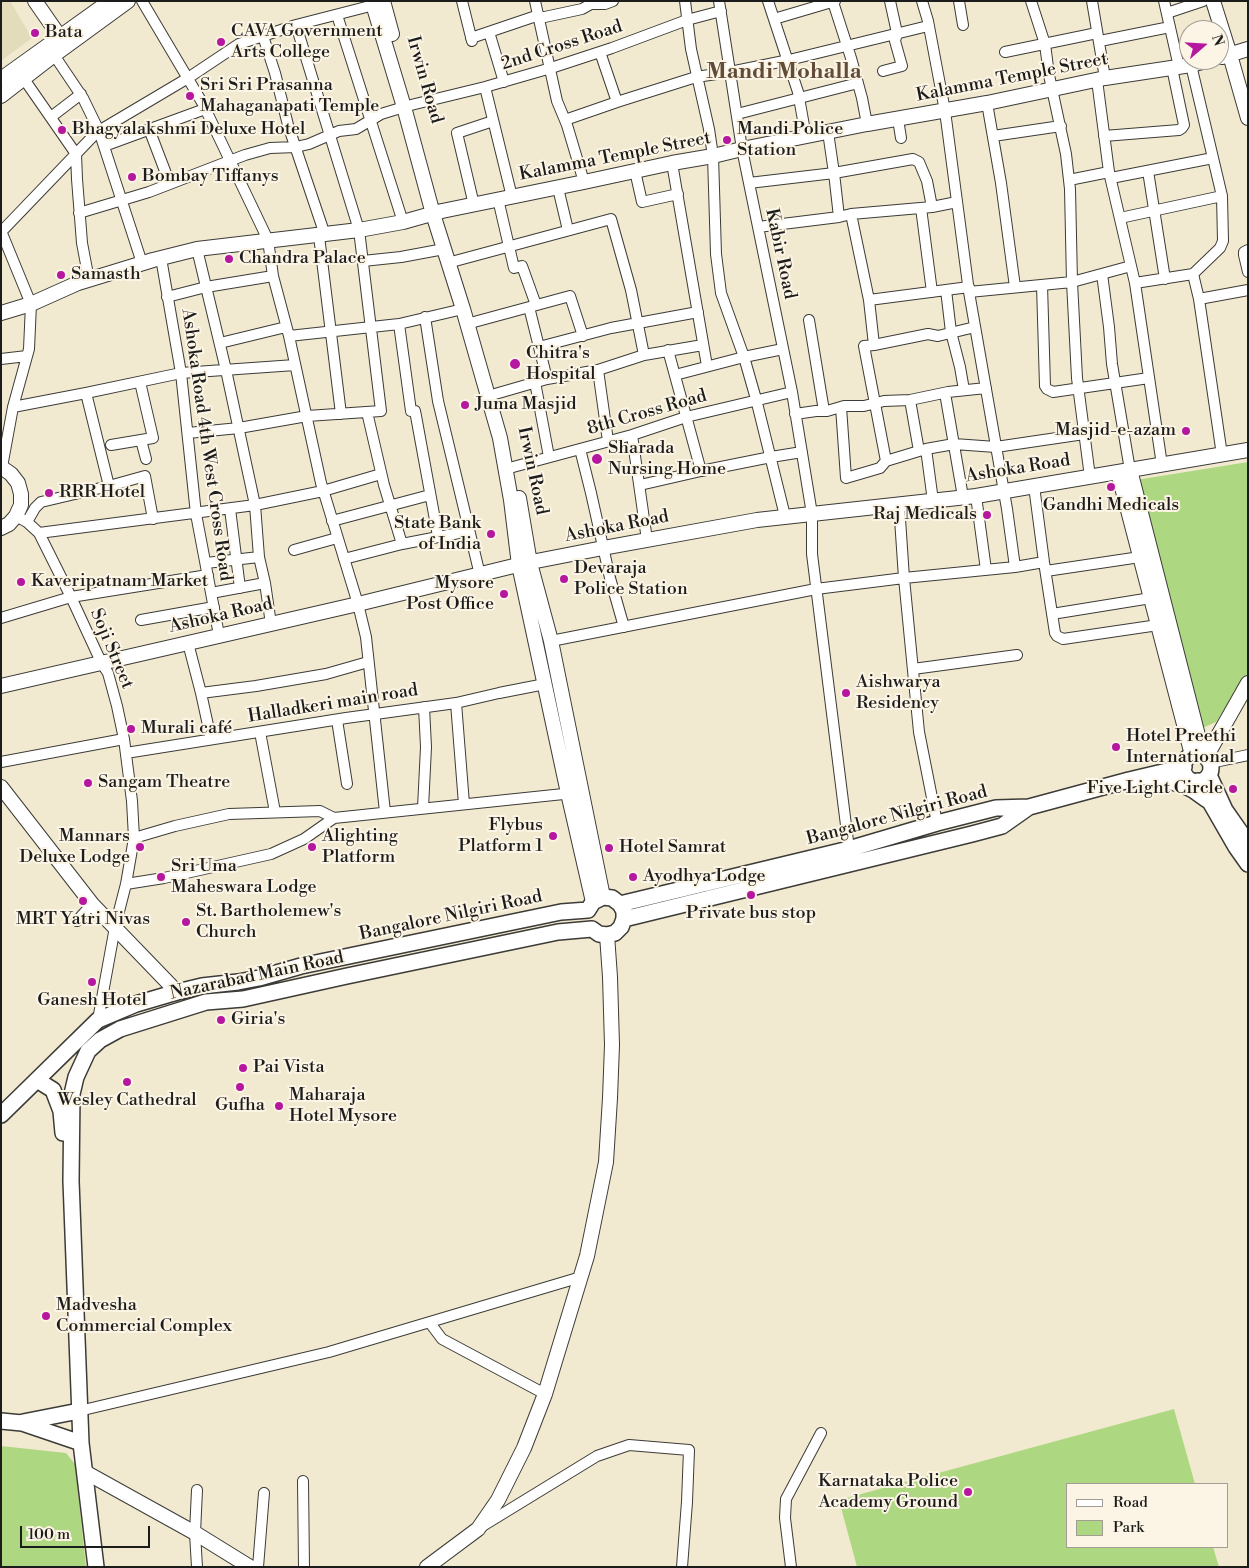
<!DOCTYPE html>
<meta charset="utf-8">
<style>
body{margin:0}
#map{position:relative;width:1249px;height:1568px;overflow:hidden;background:#f2ead0;font-family:"Libre Bodoni",serif}
canvas{display:block}
.frame{position:absolute;inset:0;border:2px solid #1c1c1c;pointer-events:none}
.legend{position:absolute;left:1066px;top:1483px;width:162px;height:65px;box-sizing:border-box;background:#fcf5e5;border:1px solid #a29e95;margin:0;padding:6px 9px;list-style:none;font-size:15px;color:#1c1c1c}
.legend li{display:flex;align-items:center;gap:10px;height:25px}
.legend b{width:25px;border:1px solid #a29e95}
.north{position:absolute;left:1179px;top:20px;width:50px;height:50px;box-sizing:border-box;background:#fcf5e5;border:1px solid #a29e95;border-radius:50%;rotate:71deg;font-size:14px;font-weight:700;line-height:20px;text-align:center;color:#1c1c1c}
.north::after{content:'';display:block;margin:auto;width:18px;height:22px;background:#b5179e;clip-path:polygon(50% 0,100% 100%,50% 72%,0 100%)}
.scale{position:absolute;left:20px;top:1526px;width:130px;height:22px;box-sizing:border-box;border:2px solid #1c1c1c;border-top:0;padding-left:6px;font-size:15px;line-height:18px;white-space:nowrap;color:#1c1c1c;-webkit-text-stroke:4px #fcf5e5;paint-order:stroke}
</style>
<div id="map">
<canvas width="1249" height="1568"></canvas>
<div class="frame"></div>
<ul class="legend">
<li><b style="height:6px;background:#fff"></b>Road</li>
<li><b style="height:14px;background:#aed782"></b>Park</li>
</ul>
<div class="north">N</div>
<div class="scale">100 m</div>
</div>
<script>
const g = document.querySelector('canvas').getContext('2d');
g.lineJoin = 'round';
function paint(path, color) {
  g.fillStyle = color;
  g.fill(path, 'evenodd');
}
function shape(rows) {
  const path = new Path2D();
  for (const r of rows) {
    if (r.length === 3) {
      path.moveTo(r[0] + r[2], r[1]);
      path.arc(r[0], r[1], r[2], 0, 2 * Math.PI);
      continue;
    }
    path.moveTo(r[0], r[1]);
    for (let i = 2; i < r.length; i += 2) path.lineTo(r[i], r[i + 1]);
  }
  return path;
}
function strokePath(path, color, width, dash) {
  g.strokeStyle = color;
  g.lineWidth = width;
  g.lineCap = dash ? 'butt' : 'round';
  g.setLineDash(dash || []);
  g.stroke(path);
}
function label(font, color, halo, rows, align = 'center') {
  g.font = font + ' "Libre Bodoni",serif';
  g.lineWidth = 4;
  g.setLineDash([]);
  g.textBaseline = 'middle';
  g.strokeStyle = halo;
  g.fillStyle = color;
  for (const [text, x, y, turn = 0] of rows) {
    g.save();
    g.translate(x, y);
    g.rotate((+turn || 0) * Math.PI / 180);
    g.textAlign = isNaN(turn) ? turn : align;
    if (halo) g.strokeText(text, 0, 0);
    g.fillText(text, 0, 0);
    g.restore();
  }
}
paint(shape([
 [1,1,10,1,32,38,1,61]
]), '#e2dcba');
paint(shape([
 [1248,462,1248,673,1216,722,1200,729,1136,480],
 [1174,1409,1195,1484,1068,1484,1068,1547,1213,1547,1219,1567,857,1567,839,1500],
 [1,1446,66,1453,75,1464,86,1567,1,1567]
]), '#aed782');
const street = shape([
 [142,1,203,104,268,240,273,276,289,336,321,483,358,604,366,637,385,812],
 [462,1,472,41],
 [535,1,557,101,567,125,584,182],
 [685,1,691,49,709,129,713,156,716,254,721,293,744,357,756,399,785,516],
 [719,1,742,149,792,392,812,514,812,554,849,849],
 [768,1,798,92,806,137],
 [922,1,928,21,945,111,969,292,1007,509,1015,567],
 [959,1,963,25],
 [1031,1,1045,44,1049,75,1066,154,1070,189,1072,282,1077,378,1090,477],
 [1092,1,1105,78],
 [1164,1,1179,67],
 [833,2,851,58,862,98,867,124],
 [1167,13,1203,1],
 [337,15,403,222],
 [540,18,582,9,591,4,605,4,613,1],
 [774,19,835,1],
 [489,32,504,82],
 [263,36,275,73,288,125,325,235],
 [471,38,539,15],
 [1100,41,1170,27],
 [600,52,617,102],
 [1005,52,1097,33],
 [54,55,83,98,99,131,142,263],
 [883,71,902,66,895,41,897,33,890,1],
 [24,79,76,154,77,179,82,243,89,280],
 [1097,80,1109,172,1135,283,1162,465],
 [485,87,512,197],
 [987,103,1001,183,1015,287],
 [411,105,485,87,551,68,612,48,687,20,721,11],
 [737,114,858,83],
 [51,117,81,94],
 [898,119,901,138],
 [565,120,617,102,696,77,730,72,789,60,928,26],
 [149,129,170,184],
 [993,136,1061,126],
 [1104,136,1179,130,1182,128,1184,125,1172,68],
 [104,146,205,109],
 [672,163,707,366],
 [635,171,642,202,678,194],
 [1148,171,1165,279],
 [1111,178,1213,158],
 [1069,180,1109,172],
 [749,183,834,173,913,159,919,162,927,181,932,207],
 [558,188,568,230],
 [498,199,514,268,522,266,536,305],
 [474,205,457,133,493,121],
 [921,208,932,292],
 [79,213,149,192,245,155,270,148,296,147,309,144,339,131,356,129,381,114,404,107],
 [851,214,932,207,957,202],
 [839,217,851,214,869,300,969,287],
 [1120,218,1222,196],
 [758,227,839,217,834,173,828,132],
 [1,231,31,304,29,349,13,407,2,467],
 [1,232,97,132,188,78,239,44,296,25,378,4],
 [319,236,341,414],
 [197,249,226,370,255,505,259,557,265,583,271,624],
 [1248,250,1244,252,1244,255,1248,272],
 [161,258,181,373,196,514,219,635],
 [363,261,401,257,444,249],
 [455,261,611,219,631,290,644,355,703,345],
 [1102,274,1109,327,1112,364,1130,470],
 [1193,274,1199,299,1222,455],
 [1135,283,1193,274,1220,248,1223,241,1222,196,1191,65],
 [1042,285,1045,386,1047,389,1053,392,1149,378],
 [946,290,951,332,960,367,964,390],
 [969,292,1072,282,1131,266],
 [167,297,206,287,273,276],
 [1199,299,1248,290],
 [869,300,874,345,928,334,938,336,975,327],
 [529,307,547,379],
 [425,317,438,401,480,575],
 [809,320,824,411],
 [474,322,570,296,583,336],
 [399,324,411,411,415,411,416,416,438,536],
 [289,336,399,324,463,309],
 [220,343,286,327],
 [539,347,611,328,698,312],
 [668,350,701,471],
 [1,359,27,356],
 [598,370,608,441],
 [675,375,744,357,783,349],
 [535,382,549,457],
 [86,393,109,486],
 [945,393,963,497],
 [495,394,547,379,598,370,644,355],
 [910,400,919,451,926,449,933,501],
 [13,407,86,393,181,373,295,365],
 [841,407,846,478,880,468,886,461,864,346,874,345],
 [795,414,816,411,827,411,844,406,864,406,884,401,910,400,948,392,986,388],
 [188,433,239,428,307,416,381,411,359,230,296,25],
 [632,435,647,540],
 [141,440,146,459],
 [111,445,153,438,140,382],
 [580,449,591,493,610,578,624,627],
 [926,449,954,444,996,447,1084,434],
 [886,461,919,451],
 [513,467,632,435,686,417,792,392],
 [640,485,701,471,771,457,802,452],
 [1034,486,1044,562,1055,633,1057,636,1063,639,1165,624],
 [976,496,986,570],
 [899,504,904,578,919,732,937,823],
 [230,509,240,588],
 [16,516,27,522,39,533,71,597,102,664,108,673,117,706,124,739,132,801,134,838,126,884,115,927,98,1020],
 [332,521,430,495],
 [27,522,35,508,41,502,109,486,145,476,153,519],
 [39,533,255,505,323,491,381,474],
 [402,544,469,531],
 [294,550,337,538],
 [344,559,402,544,384,485,367,412],
 [206,563,259,557],
 [1046,571,1140,557],
 [211,593,265,583],
 [1052,614,1151,598],
 [1,618,71,597,208,575],
 [141,620,214,607],
 [551,641,816,589,904,578,1015,567,1044,562],
 [188,643,201,693,211,739],
 [913,669,1017,655],
 [201,693,256,686,326,674,368,662],
 [456,703,464,804],
 [337,720,347,784],
 [260,732,275,812],
 [126,753,346,718,456,703,499,693,545,684],
 [1,762,124,739],
 [1210,763,1248,755],
 [423,808,426,747,424,707],
 [134,838,175,826,229,814,320,811,334,818],
 [126,884,164,878,271,854,304,839,334,818,573,793],
 [77,921,92,904],
 [430,1323,442,1339,545,1394],
 [79,1411,329,1352,581,1277],
 [303,1481,304,1567],
 [197,1490,195,1533,197,1567],
 [481,1527,597,1456,629,1445,689,1450,687,1502,682,1567],
 [258,1567,264,1493],
 [791,1567,785,1518,786,1499,821,1433]
]);
const secondary = shape([
 [35,1,60,37],
 [372,1,404,107,433,214,463,309,500,438,511,500,519,565,568,793,593,902],
 [383,1,392,34],
 [1213,1,1230,55,1248,118],
 [1222,57,1248,49],
 [1,79,110,1],
 [1,96,54,55,128,1],
 [1,313,31,304,78,283,153,260,197,249,359,230,403,222,442,211,584,182,672,163,713,156,742,149,867,124,987,103,1105,78,1191,65,1210,60],
 [1,467,11,474,18,483,21,494,21,505,16,516,9,524,1,528],
 [1130,470,1203,755],
 [1118,472,1192,755],
 [519,498,530,563,551,641,603,897],
 [1,686,358,604,526,563,603,548,757,520,976,496,1248,450],
 [1206,757,1248,683],
 [1,787,92,904,177,992],
 [85,1472,195,1533,250,1567],
 [427,1567,478,1529,498,1500,524,1448,545,1394,587,1256,606,1162,610,1098,612,1045,610,977,607,935]
]);
const primary = shape([
 [1197,768,14],
 [1209,775,1225,810,1248,843],
 [1150,778,1169,781,1185,786,1193,790,1207,800],
 [1198,781,1236,847,1248,864],
 [620,904,849,849,937,823,996,808,1029,807,1129,780,1184,767],
 [624,919,972,834,1002,826,1029,807],
 [37,1080,53,1090,61,1111,63,1133],
 [1,1115,98,1020,136,1004,177,992,202,986,238,982,259,978,301,966,561,912,588,910,593,902,603,897,612,898,620,904,624,911,624,919,621,927,615,933,607,935,599,934,592,929,558,932,347,976,243,999,206,1002,120,1029,100,1040,88,1051,76,1077,72,1094,71,1181,81,1443,96,1567],
 [1,1421,22,1423,81,1443],
 [23,1422,79,1411]
]);
strokePath(street, '#3c3b37', 12);
strokePath(secondary, '#3c3b37', 16);
strokePath(primary, '#3c3b37', 18);
strokePath(street, '#fff', 10);
strokePath(secondary, '#fff', 14);
strokePath(primary, '#fff', 15);
for (const [x, y, r, color] of [
 [35,33,5,"#b5179e"],
 [221,42,5,"#b5179e"],
 [190,96,5,"#b5179e"],
 [62,130,5,"#b5179e"],
 [727,140,5,"#b5179e"],
 [132,177,5,"#b5179e"],
 [229,259,5,"#b5179e"],
 [61,275,5,"#b5179e"],
 [515,364,6,"#b5179e"],
 [465,405,5,"#b5179e"],
 [1186,431,5,"#b5179e"],
 [597,459,6,"#b5179e"],
 [1111,487,5,"#b5179e"],
 [49,493,5,"#b5179e"],
 [987,515,5,"#b5179e"],
 [491,534,5,"#b5179e"],
 [564,579,5,"#b5179e"],
 [21,582,5,"#b5179e"],
 [504,594,5,"#b5179e"],
 [846,693,5,"#b5179e"],
 [131,729,5,"#b5179e"],
 [1116,747,5,"#b5179e"],
 [88,783,5,"#b5179e"],
 [1233,789,5,"#b5179e"],
 [553,836,5,"#b5179e"],
 [140,847,5,"#b5179e"],
 [312,847,5,"#b5179e"],
 [609,848,5,"#b5179e"],
 [161,877,5,"#b5179e"],
 [633,877,5,"#b5179e"],
 [751,895,5,"#b5179e"],
 [83,901,5,"#b5179e"],
 [186,922,5,"#b5179e"],
 [92,982,5,"#b5179e"],
 [221,1020,5,"#b5179e"],
 [243,1068,5,"#b5179e"],
 [127,1082,5,"#b5179e"],
 [240,1087,5,"#b5179e"],
 [279,1106,5,"#b5179e"],
 [46,1316,5,"#b5179e"],
 [968,1492,5,"#b5179e"]
]) {
  const dot = new Path2D();
  dot.arc(x, y, r, 0, 2 * Math.PI);
  g.fillStyle = color;
  g.fill(dot);
  strokePath(dot, '#fcf5e5', 2);
}
label('18px', '#1c1c1c', '#fcf5e5', [
 ["CAVA Government",231,32],
 ["Arts College",231,53],
 ["Bata",45,33],
 ["Sri Sri Prasanna",200,86],
 ["Mahaganapati Temple",200,107],
 ["Bhagyalakshmi Deluxe Hotel",72,130],
 ["Mandi Police",737,130],
 ["Station",737,151],
 ["Bombay Tiffanys",142,177],
 ["Chandra Palace",239,259],
 ["Samasth",71,275],
 ["Chitra's",526,354],
 ["Hospital",526,375],
 ["Juma Masjid",475,405],
 ["Masjid-e-azam",1176,431,"right"],
 ["Sharada",608,449],
 ["Nursing Home",608,470],
 ["RRR Hotel",59,493],
 ["Gandhi Medicals",1111,506,"center"],
 ["Raj Medicals",977,515,"right"],
 ["State Bank",481,524,"right"],
 ["of India",481,545,"right"],
 ["Devaraja",574,569],
 ["Police Station",574,590],
 ["Kaveripatnam Market",31,582],
 ["Mysore",494,584,"right"],
 ["Post Office",494,605,"right"],
 ["Aishwarya",856,683],
 ["Residency",856,704],
 ["Murali café",141,729],
 ["Hotel Preethi",1126,737],
 ["International",1126,758],
 ["Sangam Theatre",98,783],
 ["Five Light Circle",1223,789,"right"],
 ["Flybus",543,826,"right"],
 ["Platform 1",543,847,"right"],
 ["Mannars",130,837,"right"],
 ["Deluxe Lodge",130,858,"right"],
 ["Alighting",322,837],
 ["Platform",322,858],
 ["Hotel Samrat",619,848],
 ["Sri Uma",171,867],
 ["Maheswara Lodge",171,888],
 ["Ayodhya Lodge",643,877],
 ["St. Bartholemew's",196,912],
 ["Church",196,933],
 ["Private bus stop",751,914,"center"],
 ["MRT Yatri Nivas",83,920,"center"],
 ["Ganesh Hotel",92,1001,"center"],
 ["Giria's",231,1020],
 ["Pai Vista",253,1068],
 ["Maharaja",289,1096],
 ["Hotel Mysore",289,1117],
 ["Wesley Cathedral",127,1101,"center"],
 ["Gufha",240,1106,"center"],
 ["Madvesha",56,1306],
 ["Commercial Complex",56,1327],
 ["Karnataka Police",958,1482,"right"],
 ["Academy Ground",958,1503,"right"]
], 'left');
label('18px', '#1c1c1c', '#fcf5e5', [
 ["2nd Cross Road",562,46,-18],
 ["Kalamma Temple Street",1012,78,-11],
 ["Irwin Road",424,80,74],
 ["Kalamma Temple Street",615,157,-11],
 ["Kabir Road",780,254,78],
 ["8th Cross Road",647,413,-16],
 ["Ashoka Road 4th West Cross Road",206,445,82],
 ["Ashoka Road",1018,469,-9],
 ["Irwin Road",532,471,78],
 ["Ashoka Road",617,527,-11],
 ["Ashoka Road",221,616,-13],
 ["Soji Street",111,649,67],
 ["Halladkeri main road",333,704,-9],
 ["Bangalore Nilgiri Road",897,816,-15],
 ["Bangalore Nilgiri Road",451,916,-12],
 ["Nazarabad Main Road",257,976,-12]
]);
label('bold 22px', '#624b37', '#fcf5e5', [
 ["Mandi Mohalla",784,73]
]);
</script>
